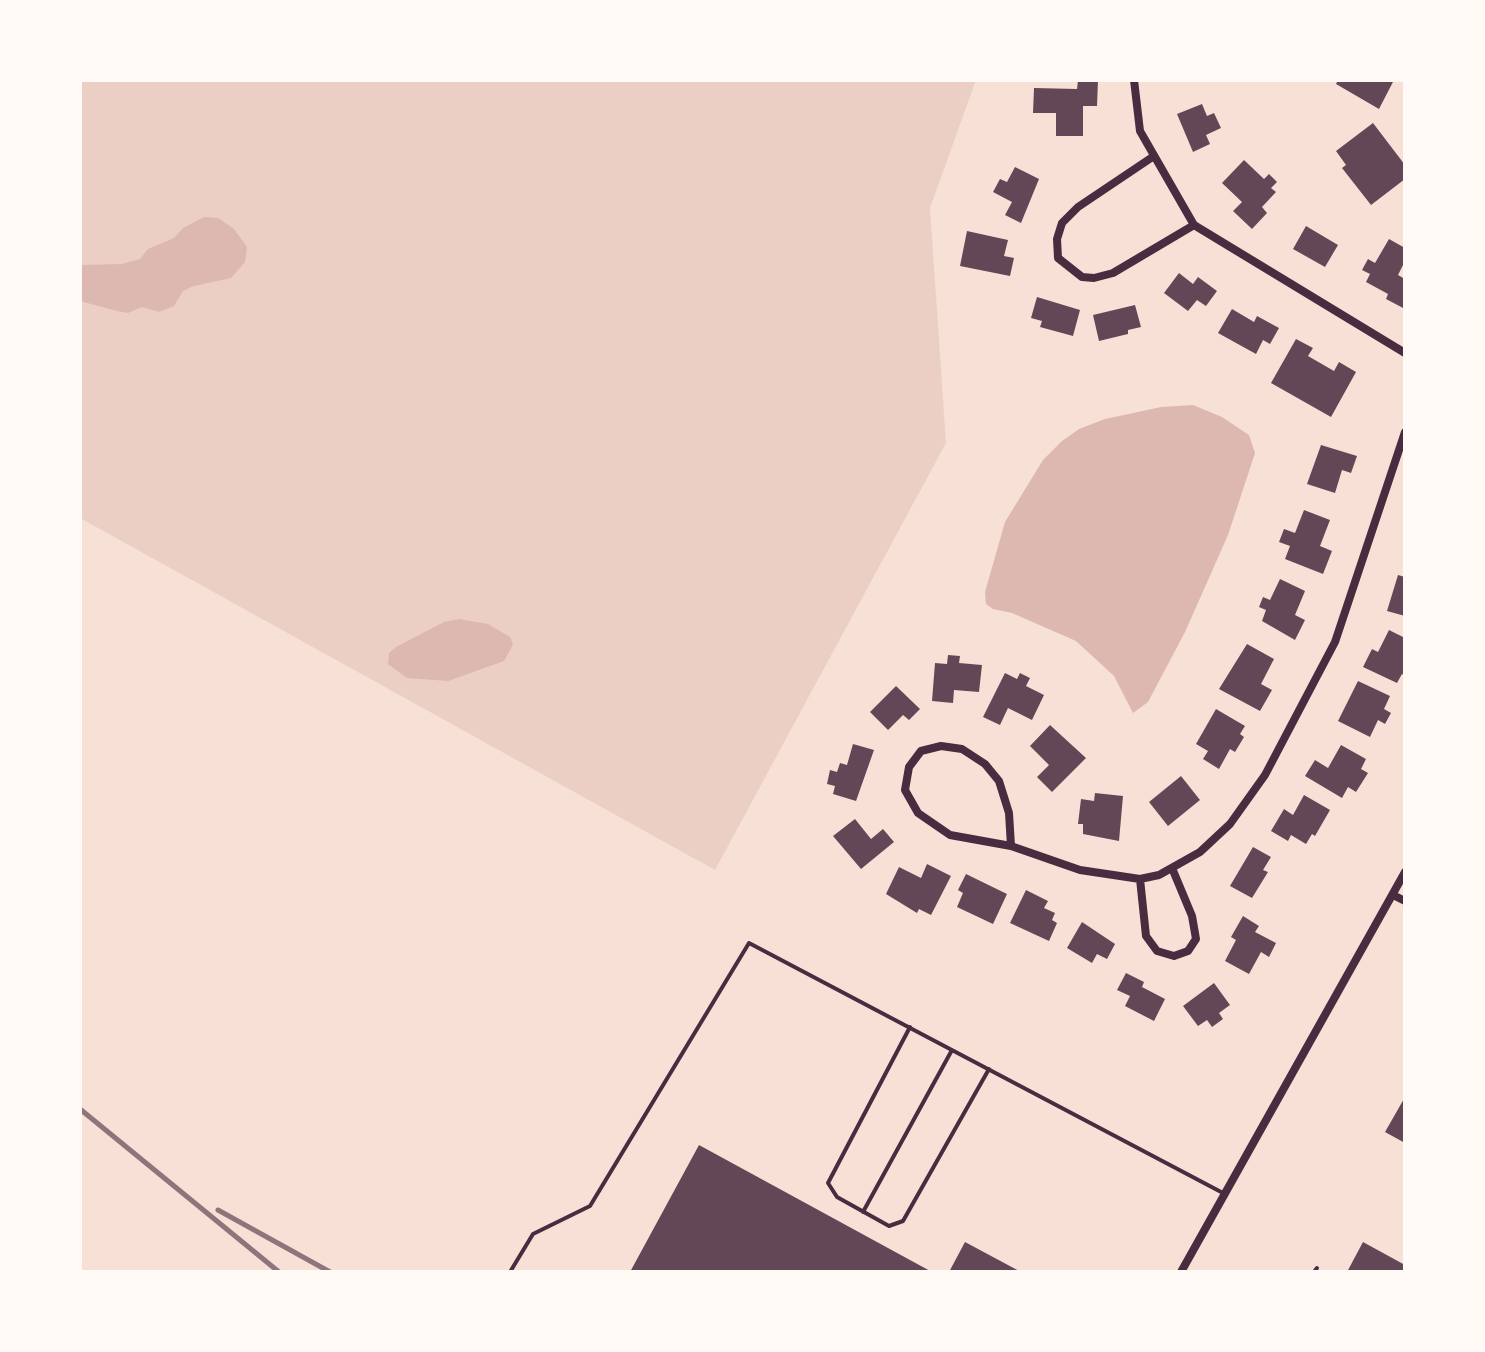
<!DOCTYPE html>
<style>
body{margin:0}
#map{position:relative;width:1485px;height:1352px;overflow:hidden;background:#f7e1d7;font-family:"Exo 2",sans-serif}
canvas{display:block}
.frame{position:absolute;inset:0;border:82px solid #fffaf5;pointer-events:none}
</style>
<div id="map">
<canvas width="1485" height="1352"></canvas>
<div class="frame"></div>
</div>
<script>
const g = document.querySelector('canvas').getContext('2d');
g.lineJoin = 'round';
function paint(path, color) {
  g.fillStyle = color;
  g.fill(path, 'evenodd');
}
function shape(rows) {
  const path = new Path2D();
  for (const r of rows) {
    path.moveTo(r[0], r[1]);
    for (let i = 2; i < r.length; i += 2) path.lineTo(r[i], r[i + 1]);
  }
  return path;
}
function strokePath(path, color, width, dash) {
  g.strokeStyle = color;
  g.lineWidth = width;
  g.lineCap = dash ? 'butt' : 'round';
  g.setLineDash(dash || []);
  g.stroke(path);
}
paint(shape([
 [80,80,976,80,930,208,946,443,715,870,80,518]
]), '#ebcfc5');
paint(shape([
 [204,217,218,218,234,229,247,247,245,262,231,278,194,286,183,291,174,306,159,312,142,307,128,313,117,311,80,301,80,265,122,264,140,259,148,249,174,238,183,228],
 [1193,405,1222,417,1249,435,1255,453,1228,535,1185,632,1148,702,1133,713,1114,676,1076,641,1012,613,993,609,986,604,985,592,1005,522,1043,460,1062,441,1079,429,1105,419,1161,407],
 [459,619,488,624,510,637,513,645,504,661,448,681,407,678,388,664,389,653,396,647,444,622]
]), '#dcb8b0');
paint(shape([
 [1078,80,1098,80,1097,106,1083,106,1083,136,1056,136,1056,113,1033,113,1034,88,1077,89],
 [1338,80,1394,80,1379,109,1336,84],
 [1202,104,1207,116,1214,113,1221,128,1206,135,1210,144,1193,152,1177,114],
 [1373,123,1405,165,1405,179,1371,205,1342,168,1346,165,1336,151],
 [1244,160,1264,179,1269,174,1277,182,1271,188,1276,192,1262,207,1267,213,1252,229,1233,211,1242,202,1222,183],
 [1015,167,1039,179,1021,223,1005,215,1012,202,993,192,1000,179,1007,182],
 [1306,226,1338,245,1325,267,1293,249],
 [967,231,1008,240,1004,256,1014,258,1010,276,960,266],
 [1389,239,1405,248,1405,261,1398,275,1405,279,1405,309,1386,299,1388,294,1366,282,1370,274,1362,270,1368,259,1375,263],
 [1179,273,1193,284,1198,277,1217,291,1206,306,1197,300,1188,311,1164,293],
 [1037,297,1080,310,1073,336,1040,327,1042,321,1031,318],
 [1135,305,1141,327,1128,330,1128,334,1099,341,1093,315],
 [1232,309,1254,322,1257,316,1279,328,1270,344,1263,340,1256,354,1218,333],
 [1296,339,1313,348,1308,356,1334,371,1339,362,1356,372,1331,417,1271,383],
 [1321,445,1357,456,1351,473,1342,470,1335,493,1307,484],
 [1304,510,1330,520,1320,546,1332,551,1323,574,1285,559,1290,546,1279,542,1284,529,1295,533],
 [1398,575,1405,577,1405,616,1387,611],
 [1280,579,1305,591,1295,615,1305,620,1295,640,1262,621,1266,610,1259,607,1263,597,1270,600],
 [1389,630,1405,638,1405,676,1402,674,1397,683,1363,667,1372,649,1378,652],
 [1247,644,1274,659,1261,684,1272,690,1260,711,1219,689],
 [948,655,960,656,959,663,982,665,979,692,954,690,953,703,932,701,935,663,947,664],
 [1005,673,1017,679,1020,673,1030,678,1026,686,1044,695,1032,720,1008,708,1000,725,983,717],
 [1358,681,1390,696,1384,709,1391,713,1385,724,1378,720,1370,737,1338,721],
 [896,686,920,709,909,720,903,715,888,730,870,712],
 [1216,709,1245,726,1240,734,1244,737,1235,752,1230,749,1219,769,1203,759,1208,751,1196,744],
 [1050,725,1086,758,1052,792,1037,777,1049,765,1030,746],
 [853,744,874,750,856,801,833,794,835,786,827,784,830,770,837,772,840,763,847,765],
 [1341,745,1366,759,1361,769,1368,773,1356,792,1348,787,1342,798,1305,776,1315,760,1328,768],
 [1181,776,1200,800,1168,826,1149,802],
 [1095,793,1123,796,1119,841,1083,834,1083,824,1078,824,1081,799,1094,801],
 [1304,795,1330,810,1315,836,1312,834,1306,844,1291,835,1288,841,1271,831,1284,809,1293,815],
 [855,819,871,839,883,829,894,842,861,869,833,836],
 [1253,847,1271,857,1263,870,1268,872,1252,898,1230,886],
 [927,864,951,876,931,915,919,909,917,913,886,894,899,867,921,878],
 [966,874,1007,894,993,924,957,907,963,893,958,890],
 [1026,890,1048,901,1044,908,1055,913,1052,920,1057,923,1049,941,1010,923],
 [1243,916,1259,926,1255,932,1276,943,1269,957,1261,952,1249,974,1225,961,1236,940,1231,937],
 [1082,922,1115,944,1107,959,1097,954,1092,963,1067,948],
 [1126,973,1144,982,1142,987,1165,999,1154,1021,1125,1006,1130,996,1117,990],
 [1214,983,1230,1005,1219,1013,1223,1019,1212,1027,1207,1020,1198,1026,1183,1006],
 [1405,1097,1405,1143,1385,1132],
 [699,1145,932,1272,630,1272],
 [965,1242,1021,1272,949,1272],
 [1363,1242,1405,1265,1405,1272,1347,1272]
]), '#644757');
strokePath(shape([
 [910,1027,828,1183,837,1197,889,1226,903,1221,989,1069],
 [863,1212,952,1050],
 [510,1272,533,1234,590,1206,749,943,1223,1193],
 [1314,1272,1317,1268]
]), '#4a2c40', 4);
strokePath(shape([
 [1134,80,1140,131,1194,225,1405,353],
 [1154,156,1078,207,1062,223,1057,239,1058,258,1082,277,1094,278,1113,273,1194,225],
 [1011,846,1009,813,999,781,985,764,962,749,941,746,921,751,909,767,905,790,918,813,950,835,1011,846,1080,870,1140,879,1159,875,1200,852,1230,824,1265,775,1335,642,1405,432],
 [1140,879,1146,936,1157,951,1174,956,1188,951,1196,939,1192,916,1172,868],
 [1393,895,1405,901],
 [1181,1272,1405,872]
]), '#4a2c40', 8);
strokePath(shape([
 [80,1109,279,1272],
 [218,1210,330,1272]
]), '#8f747c', 5);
</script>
